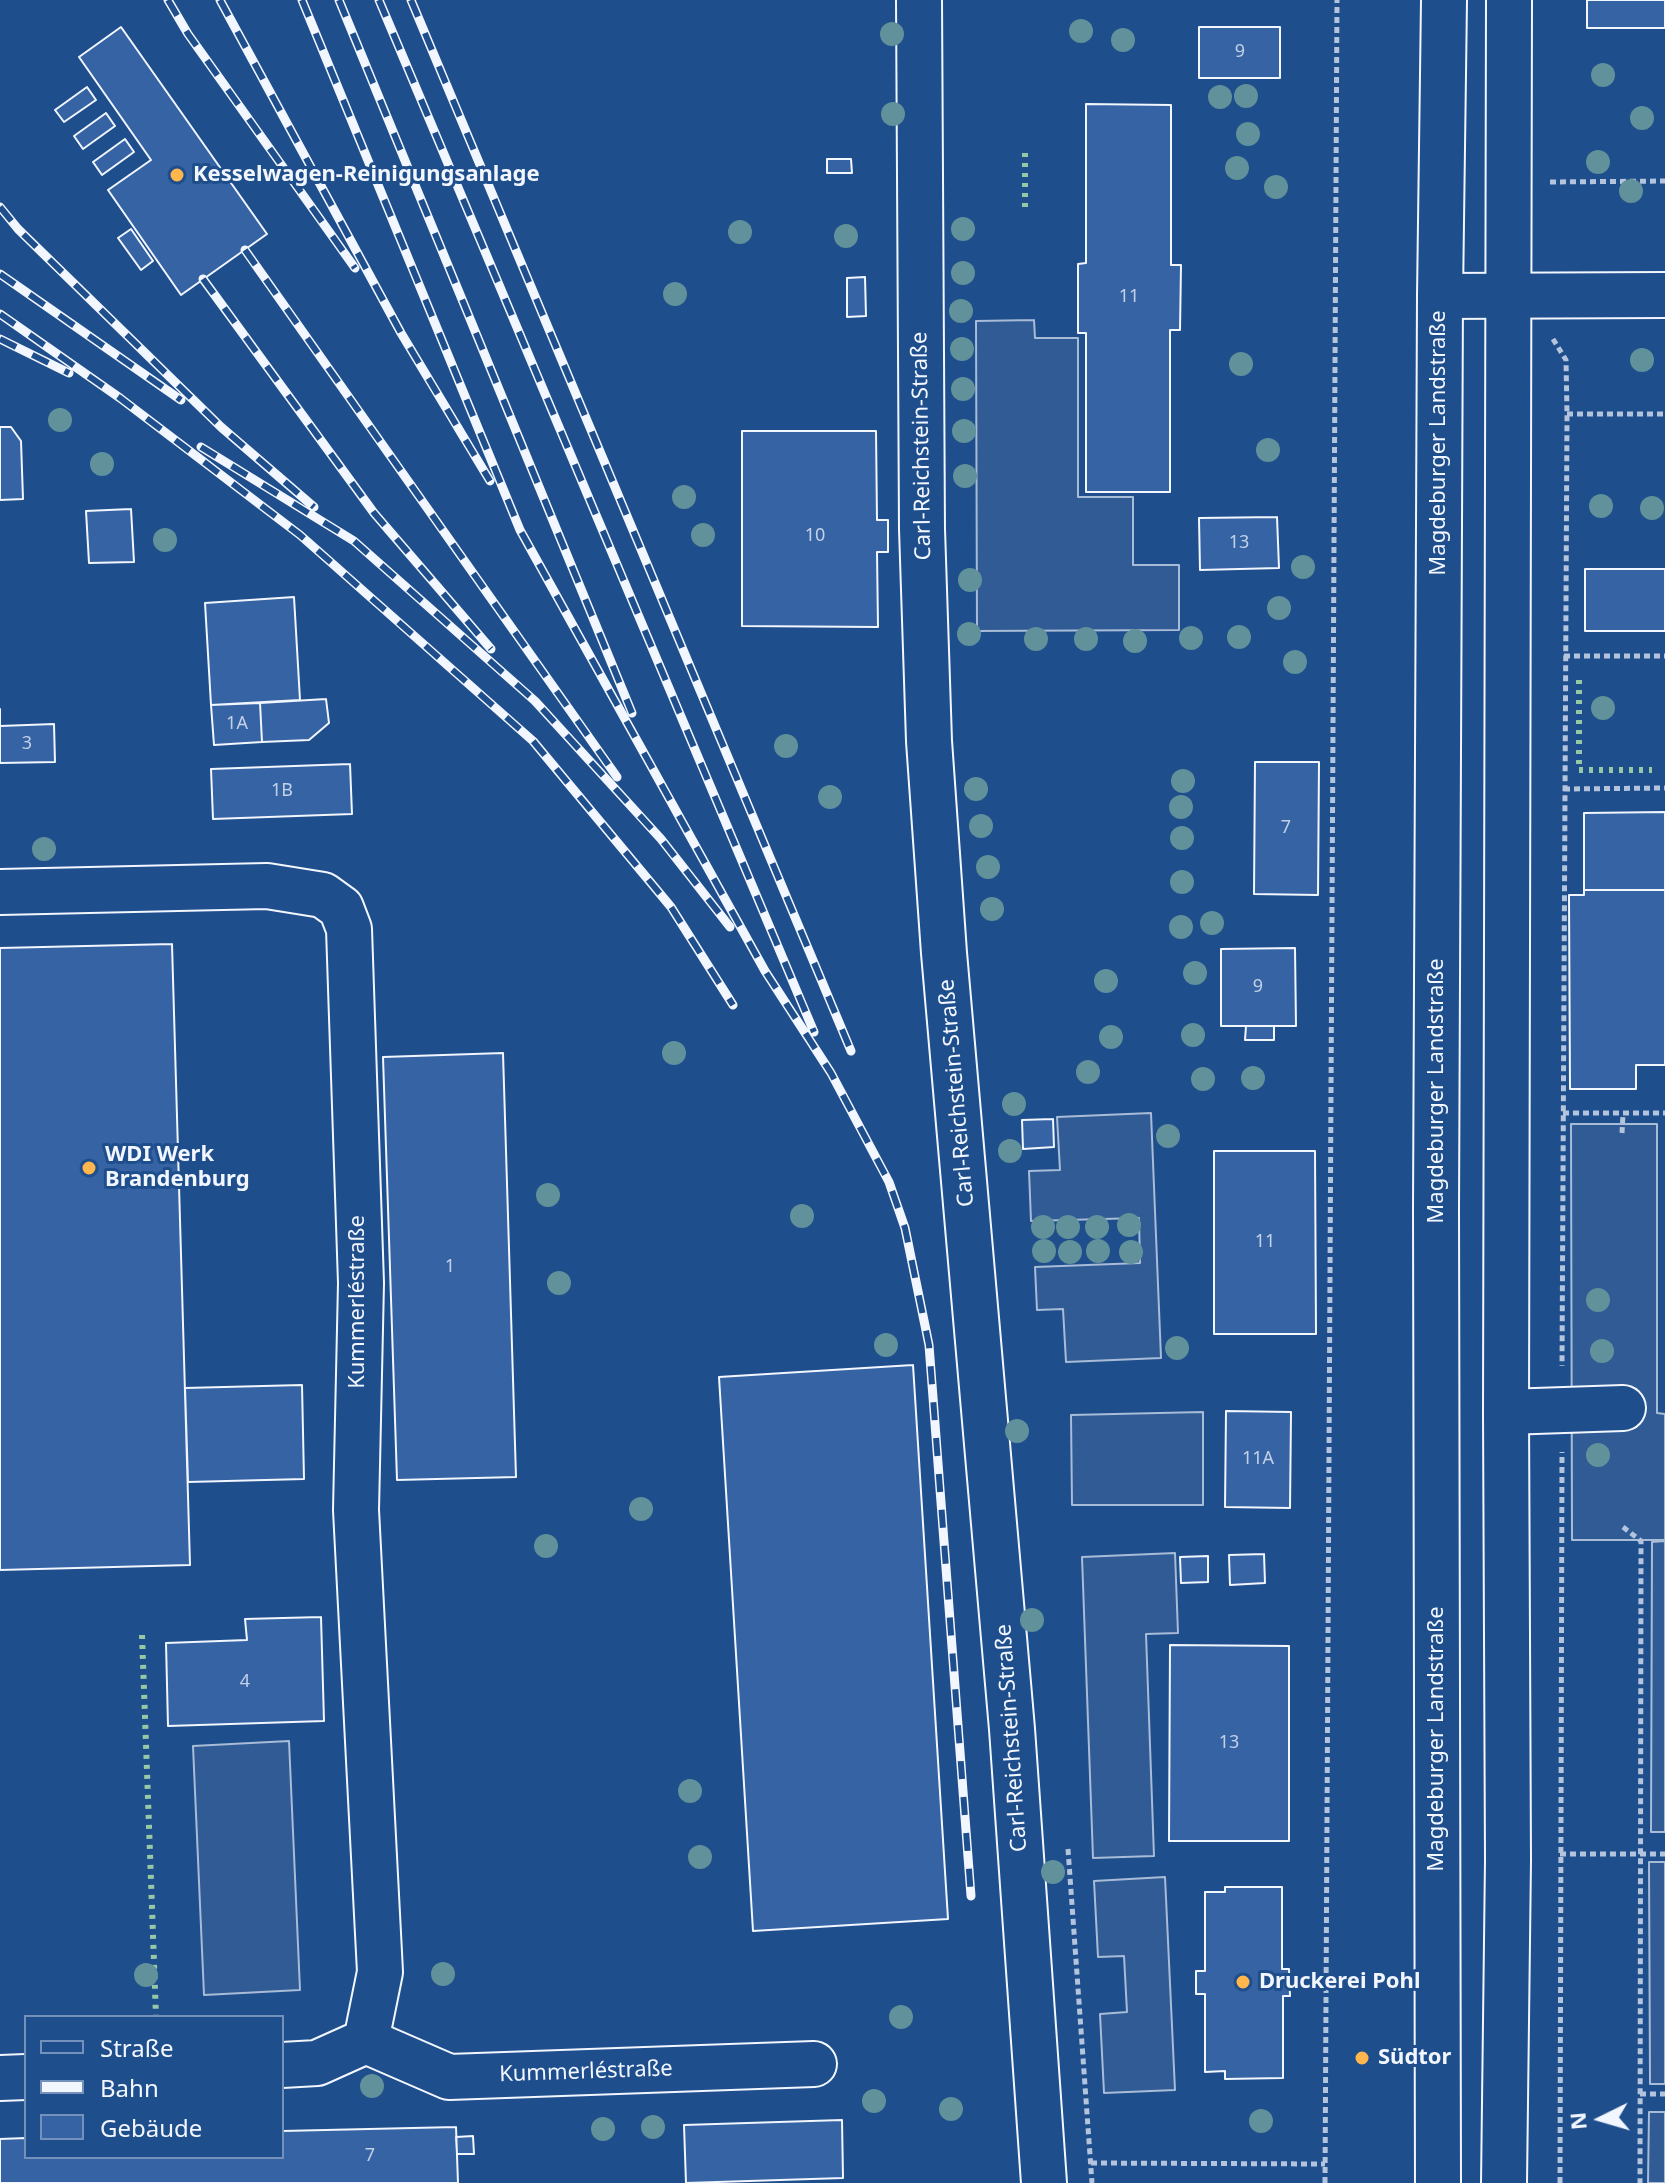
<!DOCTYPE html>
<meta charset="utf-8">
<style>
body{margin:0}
#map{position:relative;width:1665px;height:2183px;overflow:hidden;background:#1f4e8c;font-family:"Noto Sans",sans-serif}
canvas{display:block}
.legend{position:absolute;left:24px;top:2015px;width:260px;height:144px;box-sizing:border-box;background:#1f4e8c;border:2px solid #7391ba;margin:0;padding:10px 14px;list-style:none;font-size:24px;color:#f2f6ff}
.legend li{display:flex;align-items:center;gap:16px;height:40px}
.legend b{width:40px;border:2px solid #7391ba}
.north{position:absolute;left:1561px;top:2079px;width:80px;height:80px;-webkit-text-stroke:6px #1f4e8c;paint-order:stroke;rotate:265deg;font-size:22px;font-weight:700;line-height:32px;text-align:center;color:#f2f6ff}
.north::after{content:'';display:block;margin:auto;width:28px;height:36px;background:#f2f6ff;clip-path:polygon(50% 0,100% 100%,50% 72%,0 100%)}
</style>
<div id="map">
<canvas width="1665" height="2183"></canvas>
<ul class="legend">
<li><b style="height:10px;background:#1f4e8c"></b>Straße</li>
<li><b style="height:10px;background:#f2f6ff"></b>Bahn</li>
<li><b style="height:22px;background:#3563a3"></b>Gebäude</li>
</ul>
<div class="north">N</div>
</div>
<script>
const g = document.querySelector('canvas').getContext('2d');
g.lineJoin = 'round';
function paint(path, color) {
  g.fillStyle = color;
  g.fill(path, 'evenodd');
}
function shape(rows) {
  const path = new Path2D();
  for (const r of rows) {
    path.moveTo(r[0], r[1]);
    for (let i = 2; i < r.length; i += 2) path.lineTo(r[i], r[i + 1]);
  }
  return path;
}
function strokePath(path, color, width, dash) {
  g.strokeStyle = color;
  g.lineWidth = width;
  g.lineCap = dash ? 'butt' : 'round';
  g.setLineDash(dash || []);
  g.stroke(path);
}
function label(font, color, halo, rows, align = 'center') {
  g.font = font + ' "Noto Sans",sans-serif';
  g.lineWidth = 6;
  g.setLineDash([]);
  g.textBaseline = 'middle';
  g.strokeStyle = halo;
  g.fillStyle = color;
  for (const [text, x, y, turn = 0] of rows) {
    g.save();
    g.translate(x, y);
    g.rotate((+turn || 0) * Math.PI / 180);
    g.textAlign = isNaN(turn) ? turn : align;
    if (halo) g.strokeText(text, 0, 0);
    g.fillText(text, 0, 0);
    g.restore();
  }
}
const built = shape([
 [1034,320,1035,338,1078,338,1078,497,1133,497,1133,565,1179,565,1179,630,977,631,976,321,1034,320],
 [1151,1113,1161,1358,1066,1362,1063,1309,1037,1310,1035,1267,1140,1263,1139,1218,1031,1221,1029,1171,1060,1170,1057,1117,1151,1113],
 [1571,1124,1657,1124,1657,1413,1665,1414,1665,1540,1572,1540,1571,1124],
 [1203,1412,1203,1505,1072,1505,1071,1415,1203,1412],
 [1665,1541,1665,1832,1651,1832,1652,1542,1665,1541],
 [1175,1553,1178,1633,1146,1634,1154,1856,1093,1858,1082,1557,1175,1553],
 [289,1741,300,1990,204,1995,193,1746,289,1741],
 [1649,1862,1665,1862,1665,2084,1650,2084,1649,1862],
 [1165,1877,1175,2090,1104,2093,1100,2014,1127,2012,1124,1956,1098,1957,1094,1881,1165,1877],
 [1649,2112,1665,2112,1665,2183,1648,2183,1649,2112]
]);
paint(built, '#305b95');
strokePath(built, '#a8bbd7', 2);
const building = shape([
 [1587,0,1665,0,1665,28,1587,28,1587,0],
 [121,27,267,234,181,295,108,190,151,160,79,57,121,27],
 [1199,27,1280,27,1280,78,1199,78,1199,27],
 [87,87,96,100,64,122,55,110,87,87],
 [1086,104,1171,105,1171,265,1181,265,1180,330,1170,330,1170,492,1086,492,1086,333,1078,333,1078,264,1086,263,1086,104],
 [106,113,115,126,83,149,74,136,106,113],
 [125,139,134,152,102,175,93,162,125,139],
 [827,159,851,159,852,173,827,173,827,159],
 [131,229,153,261,141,270,118,238,131,229],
 [865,277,866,316,847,317,847,278,865,277],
 [0,427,11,427,21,441,23,499,0,500,0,427],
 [742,431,876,431,877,520,888,520,888,552,877,552,878,627,742,626,742,431],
 [131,509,134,562,89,563,86,511,131,509],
 [1277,517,1279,568,1200,570,1199,518,1277,517],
 [1585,569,1665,569,1665,631,1585,631,1585,569],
 [294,597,300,700,211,705,205,603,294,597],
 [326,699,329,723,309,740,262,742,260,703,326,699],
 [260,703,262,742,214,745,211,705,260,703],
 [0,709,0,726,54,724,55,762,0,763,0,709],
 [1255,762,1319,762,1318,895,1254,894,1255,762],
 [350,764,352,814,213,819,211,769,350,764],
 [1665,812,1665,890,1584,890,1584,813,1665,812],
 [1584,890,1665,890,1665,1065,1636,1065,1636,1089,1570,1089,1569,895,1584,895,1584,890],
 [172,944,190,1565,0,1570,0,948,172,944],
 [1295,948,1296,1026,1221,1026,1221,949,1295,948],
 [1246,1026,1274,1026,1274,1040,1245,1040,1246,1026],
 [503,1053,516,1477,397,1480,383,1057,503,1053],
 [1053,1119,1054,1147,1023,1149,1022,1120,1053,1119],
 [1214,1151,1315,1151,1316,1334,1214,1334,1214,1151],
 [913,1365,948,1919,753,1931,719,1377,913,1365],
 [302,1385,304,1479,188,1482,185,1388,302,1385],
 [1226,1411,1291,1412,1290,1508,1225,1507,1226,1411],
 [1264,1554,1265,1583,1230,1585,1229,1555,1264,1554],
 [1208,1556,1208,1582,1181,1583,1180,1557,1208,1556],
 [321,1617,324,1721,168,1726,166,1643,247,1640,245,1619,321,1617],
 [1170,1645,1289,1646,1289,1841,1169,1841,1170,1645],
 [1225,1887,1282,1887,1282,1969,1289,1969,1290,1996,1283,1996,1283,2078,1225,2079,1225,2071,1205,2072,1205,1994,1196,1994,1196,1971,1205,1971,1205,1892,1225,1892,1225,1887],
 [842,2120,843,2178,686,2183,684,2125,842,2120],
 [456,2127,458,2183,0,2183,0,2139,26,2138,26,2157,282,2157,282,2131,456,2127],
 [473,2136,474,2154,457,2154,456,2137,473,2136]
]);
paint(building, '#3563a3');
strokePath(building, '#f2f6ff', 2);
const minor = shape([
 [919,0,922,529,929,741,944,953,1012,1729,1044,2183],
 [1440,296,1665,295],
 [0,892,267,886,323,895,341,908,349,929,361,1283,356,1510,380,1972,366,2041,317,2063,282,2065],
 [1506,1412,1623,1408],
 [366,2041,449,2077,814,2064],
 [0,2078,26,2077]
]);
const major = shape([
 [1438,2183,1436,1208,1440,296,1444,0],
 [1504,2183,1508,1860,1506,1412,1509,0]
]);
strokePath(minor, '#f2f6ff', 48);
strokePath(major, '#f2f6ff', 48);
strokePath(shape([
 [1550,182,1665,181],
 [1553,339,1566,360,1567,414,1562,1366],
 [1567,414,1665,414],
 [1564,656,1665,656],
 [1564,789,1665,788],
 [1563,1113,1665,1113],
 [1622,1133,1623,1114],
 [1623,1527,1641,1541,1640,2183],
 [1068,1849,1092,2183],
 [1560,1854,1665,1854],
 [1640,2094,1665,2094],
 [1091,2163,1325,2164],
 [1325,2183,1337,0],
 [1560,2183,1562,1452]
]), '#b3c4dc', 5, [6, 4]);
strokePath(minor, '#1f4e8c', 44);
strokePath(major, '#1f4e8c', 44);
const rail = shape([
 [168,0,188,34,355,268],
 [220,0,401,333,490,481],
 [302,0,520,530,765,971,831,1073,889,1182,905,1228,929,1345,971,1896],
 [339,0,632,713],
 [379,0,814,1032],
 [411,0,851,1051],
 [0,207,18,229,221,427,314,507],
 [245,250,617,777],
 [0,274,181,400],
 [203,279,374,513,491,649],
 [0,314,120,398,300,535,533,741,671,907,733,1005],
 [0,339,69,373],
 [201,447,354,541,535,701,661,839,730,927]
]);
strokePath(rail, '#f2f6ff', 9);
strokePath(rail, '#1f4e8c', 6, [18]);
strokePath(shape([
 [1025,153,1025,212],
 [1579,680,1579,770,1652,770],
 [142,1635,156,2017]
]), '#97c8a6', 6, [4, 6]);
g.fillStyle = '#61919a';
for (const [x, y] of [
 [1081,31],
 [892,34],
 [1123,40],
 [1603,75],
 [1246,96],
 [1220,97],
 [893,114],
 [1642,118],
 [1248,134],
 [1598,162],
 [1237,168],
 [1276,187],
 [1631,191],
 [963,229],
 [740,232],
 [846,236],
 [963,273],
 [675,294],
 [961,311],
 [962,349],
 [1642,360],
 [1241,364],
 [963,389],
 [60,420],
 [964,431],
 [1268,450],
 [102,464],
 [965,476],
 [684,497],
 [1601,506],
 [1652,508],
 [703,535],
 [165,540],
 [1303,567],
 [970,580],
 [1279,608],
 [969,634],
 [1239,637],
 [1191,638],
 [1036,639],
 [1086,639],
 [1135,641],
 [1295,662],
 [1603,708],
 [786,746],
 [1183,781],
 [976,789],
 [830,797],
 [1181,807],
 [981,826],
 [1182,838],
 [44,849],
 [988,867],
 [1182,882],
 [992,909],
 [1212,923],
 [1181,927],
 [1195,973],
 [1106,981],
 [1193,1035],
 [1111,1037],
 [674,1053],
 [1088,1072],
 [1253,1078],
 [1203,1079],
 [1014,1104],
 [1168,1136],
 [1010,1151],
 [548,1195],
 [802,1216],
 [1129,1225],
 [1043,1227],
 [1068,1227],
 [1097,1227],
 [1044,1251],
 [1098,1251],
 [1070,1252],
 [1131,1252],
 [559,1283],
 [1598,1300],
 [886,1345],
 [1177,1348],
 [1602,1351],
 [1017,1431],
 [1598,1455],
 [641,1509],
 [546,1546],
 [1032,1620],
 [690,1791],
 [700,1857],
 [1053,1872],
 [443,1974],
 [146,1975],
 [901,2017],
 [372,2086],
 [874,2101],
 [951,2109],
 [1261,2121],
 [653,2127],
 [603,2129]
]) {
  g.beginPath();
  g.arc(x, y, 12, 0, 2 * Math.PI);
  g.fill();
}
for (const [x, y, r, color] of [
 [177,175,8,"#ffb74d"],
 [89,1168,8,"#ffb74d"],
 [1243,1982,8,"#ffb74d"],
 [1362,2058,8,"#ffb74d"]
]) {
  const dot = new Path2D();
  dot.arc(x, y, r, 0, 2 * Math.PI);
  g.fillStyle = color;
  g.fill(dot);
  strokePath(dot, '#1f4e8c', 3);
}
label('18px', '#c3d1e8', null, [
 ["9",1240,52],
 ["11",1129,297],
 ["10",815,536],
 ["13",1239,543],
 ["1A",237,724],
 ["3",27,744],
 ["1B",282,791],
 ["7",1286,828],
 ["9",1258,987],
 ["11",1265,1242],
 ["1",450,1267],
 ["11A",1258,1459],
 ["4",245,1682],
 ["13",1229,1743],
 ["7",370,2156]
]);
label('bold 22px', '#f2f6ff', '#1f4e8c', [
 ["Kesselwagen-Reinigungsanlage",193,175],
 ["WDI Werk",105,1155],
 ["Brandenburg",105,1180],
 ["Druckerei Pohl",1259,1982],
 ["Südtor",1378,2058]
], 'left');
label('22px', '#f2f6ff', '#1f4e8c', [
 ["Magdeburger Landstraße",1439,443,-90],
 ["Carl-Reichstein-Straße",922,446,-91],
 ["Magdeburger Landstraße",1437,1091,-90],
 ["Carl-Reichstein-Straße",957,1093,-95],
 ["Kummerléstraße",358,1302,-90],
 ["Carl-Reichstein-Straße",1012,1738,-94],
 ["Magdeburger Landstraße",1437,1739,-90],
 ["Kummerléstraße",586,2072,-2]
]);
</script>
